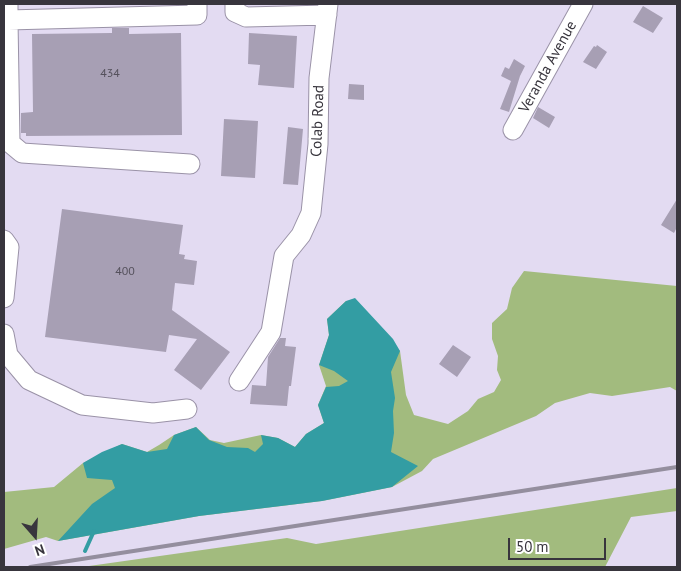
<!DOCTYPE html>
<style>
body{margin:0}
#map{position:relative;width:681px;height:571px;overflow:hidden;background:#e3dbf2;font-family:"PT Sans",sans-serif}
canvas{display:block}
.frame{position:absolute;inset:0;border:5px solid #38353d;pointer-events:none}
.north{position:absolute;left:10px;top:511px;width:50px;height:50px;-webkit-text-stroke:4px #fff;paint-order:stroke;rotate:161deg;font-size:14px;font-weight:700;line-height:20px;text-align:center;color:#38353d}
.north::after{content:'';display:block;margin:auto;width:18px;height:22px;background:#38353d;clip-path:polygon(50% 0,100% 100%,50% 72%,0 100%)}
.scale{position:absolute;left:508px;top:538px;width:98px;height:22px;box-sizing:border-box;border:2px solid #38353d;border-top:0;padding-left:6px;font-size:15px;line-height:18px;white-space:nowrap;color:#38353d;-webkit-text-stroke:4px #fff;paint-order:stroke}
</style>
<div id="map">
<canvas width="681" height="571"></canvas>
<div class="frame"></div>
<div class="north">N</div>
<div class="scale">50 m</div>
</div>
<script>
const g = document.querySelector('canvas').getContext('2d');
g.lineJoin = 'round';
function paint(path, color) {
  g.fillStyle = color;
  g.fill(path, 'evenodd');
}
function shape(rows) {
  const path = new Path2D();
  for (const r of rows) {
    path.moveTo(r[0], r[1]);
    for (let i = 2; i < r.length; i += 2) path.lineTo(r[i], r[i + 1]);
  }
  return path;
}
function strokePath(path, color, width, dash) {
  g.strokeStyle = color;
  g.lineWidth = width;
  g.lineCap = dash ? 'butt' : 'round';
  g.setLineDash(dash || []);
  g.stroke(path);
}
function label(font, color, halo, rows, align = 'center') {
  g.font = font + ' "PT Sans",sans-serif';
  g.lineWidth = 4.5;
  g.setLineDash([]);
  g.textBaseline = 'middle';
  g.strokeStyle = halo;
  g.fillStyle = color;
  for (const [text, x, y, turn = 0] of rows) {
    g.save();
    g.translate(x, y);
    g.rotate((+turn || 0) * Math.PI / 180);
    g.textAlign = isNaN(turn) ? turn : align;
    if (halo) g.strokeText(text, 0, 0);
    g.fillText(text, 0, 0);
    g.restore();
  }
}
paint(shape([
 [524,271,677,286,677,391,670,387,612,396,590,393,555,403,536,416,433,459,422,471,392,487,322,501,199,516,58,541,46,537,4,549,4,492,54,487,83,463,122,444,147,452,159,445,174,435,196,427,210,440,224,443,261,435,278,438,295,447,306,434,324,423,318,405,326,386,319,365,329,335,327,319,346,301,400,351,406,395,414,415,448,424,468,411,478,399,494,392,501,380,497,370,498,356,492,339,492,323,507,309,512,288],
 [677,488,677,511,631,517,605,567,82,567,287,538,316,544]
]), '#a2bb7e');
paint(shape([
 [355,298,393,339,400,351,391,372,395,398,393,411,394,433,391,452,418,466,392,487,322,501,199,516,58,541,92,504,115,488,112,480,87,478,83,463,102,452,122,444,147,452,167,449,174,435,196,427,209,440,227,447,248,448,255,452,263,444,261,435,278,438,295,447,306,434,324,423,318,405,326,387,339,386,348,381,334,371,319,365,329,335,327,319,346,301]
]), '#339da3');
strokePath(shape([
 [85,551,94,531]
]), '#339da3', 4);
paint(shape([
 [643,6,663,18,653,33,633,22],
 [112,28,129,28,129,34,181,33,182,135,26,136,26,133,21,133,21,113,33,112,32,34,112,33],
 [249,33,297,36,294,88,258,85,260,65,248,64],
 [597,45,607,52,596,69,583,62,594,46,596,47],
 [514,59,525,66,520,76,509,112,500,109,511,81,501,76,505,67,509,69],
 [349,84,364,85,364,100,348,99],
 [538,107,555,117,549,128,533,118],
 [224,119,258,121,255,178,221,176],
 [288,127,303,129,298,185,283,184],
 [677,199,677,227,674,233,661,225],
 [62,209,183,225,179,254,185,255,184,259,197,261,194,285,175,283,172,310,230,352,201,390,174,370,197,339,169,335,166,352,45,337],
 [280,338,286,338,285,346,296,347,291,386,289,386,287,406,250,404,252,385,266,386,268,357],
 [453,345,471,357,457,377,439,364]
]), '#a79fb4');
const minor = shape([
 [8,4,8,20,197,15,197,4],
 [235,4,235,12,246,17,327,15],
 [8,20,10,143,22,153,190,164],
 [513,130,583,4],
 [4,240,9,247,4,298],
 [4,334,8,355,29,380,82,405,153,413,187,409],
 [239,381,271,332,284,256,301,235,311,213,318,144,319,78,328,4]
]);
strokePath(minor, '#9a92a7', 21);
strokePath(minor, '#fff', 19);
strokePath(shape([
 [30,567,677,467]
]), '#948e9e', 4);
label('12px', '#54505b', null, [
 ["434",110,74],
 ["400",125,272]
]);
label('15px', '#38353d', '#fff', [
 ["Veranda Avenue",548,67,-61],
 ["Colab Road",318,121,-88]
]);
</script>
